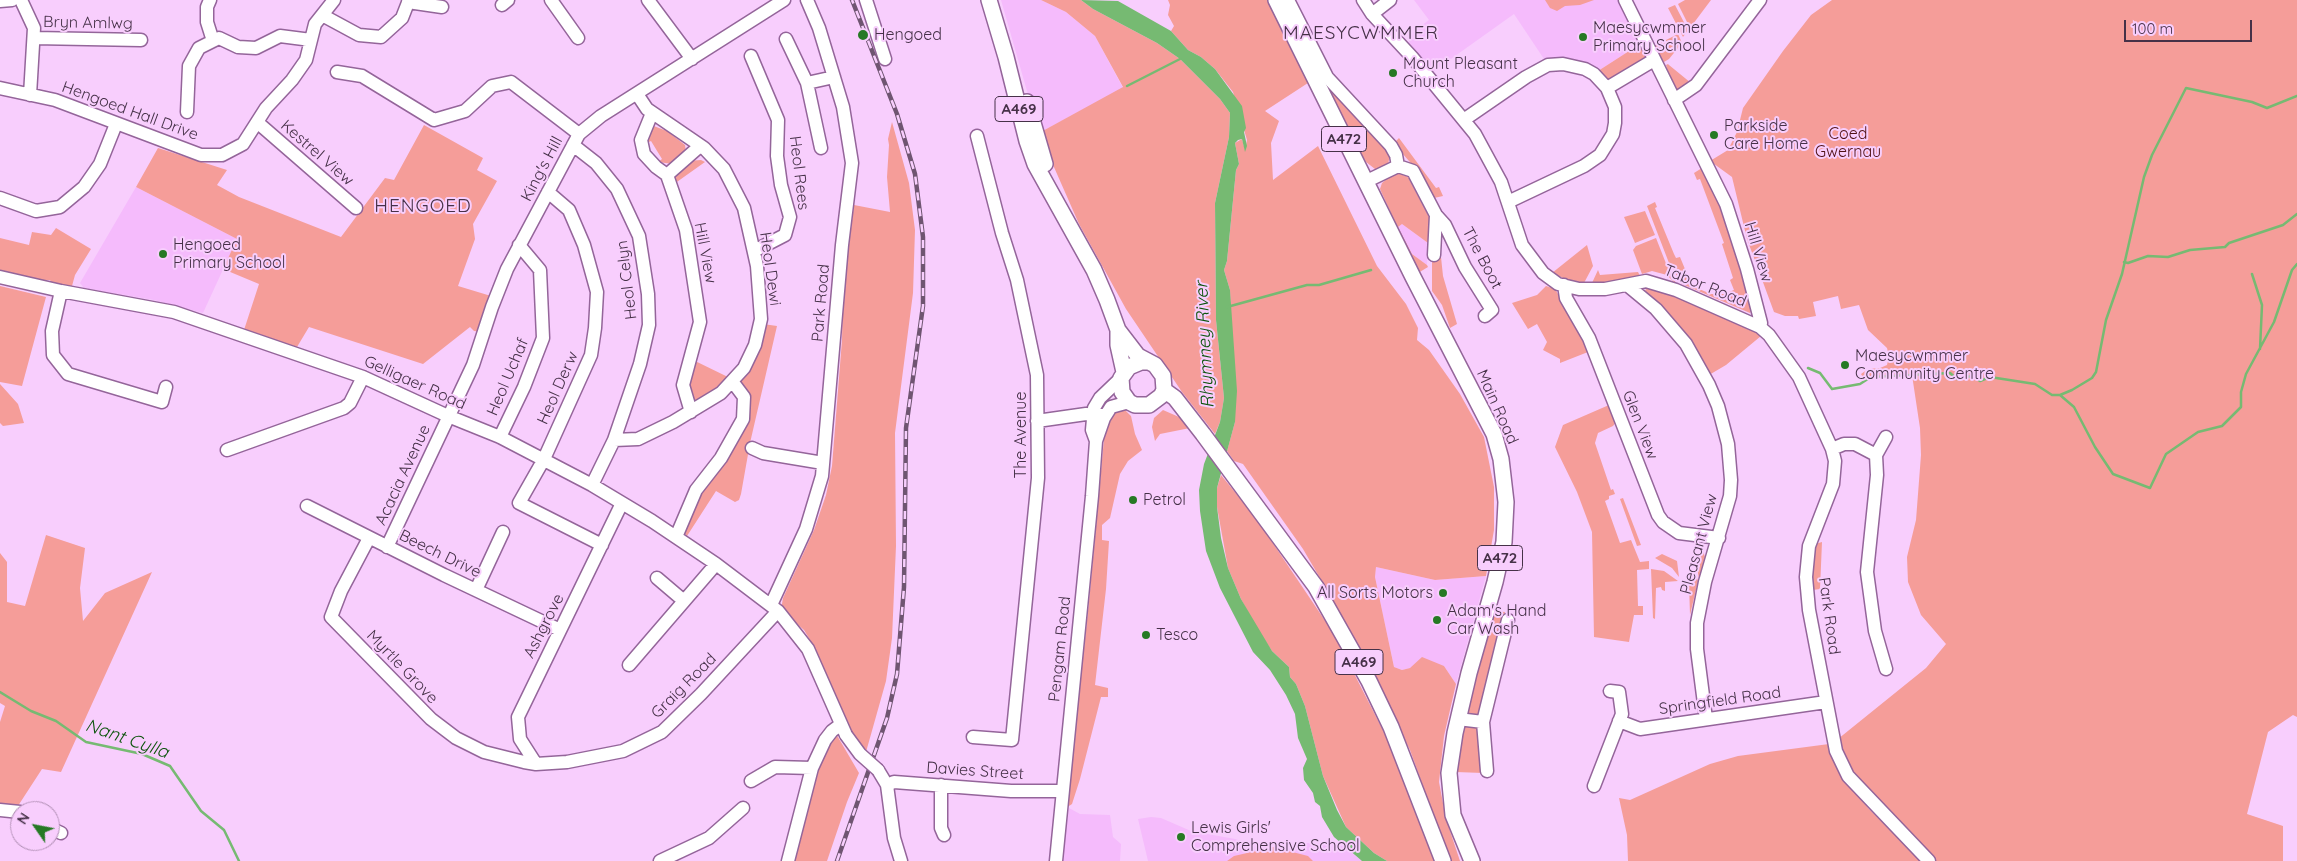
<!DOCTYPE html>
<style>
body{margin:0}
#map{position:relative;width:2297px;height:861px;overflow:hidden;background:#f8cefd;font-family:Quicksand,sans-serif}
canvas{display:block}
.north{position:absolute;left:10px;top:801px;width:50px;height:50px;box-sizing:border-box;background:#f8cefd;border:1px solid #b18fb5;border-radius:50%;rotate:303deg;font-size:14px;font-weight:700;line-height:20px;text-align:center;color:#463148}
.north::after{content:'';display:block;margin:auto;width:18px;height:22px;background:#267924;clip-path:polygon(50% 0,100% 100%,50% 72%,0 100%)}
.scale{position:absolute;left:2124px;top:20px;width:128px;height:22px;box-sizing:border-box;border:2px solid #463148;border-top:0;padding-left:6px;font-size:15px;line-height:18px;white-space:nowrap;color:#463148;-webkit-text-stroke:4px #f8cefd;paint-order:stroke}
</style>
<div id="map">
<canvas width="2297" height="861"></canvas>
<div class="north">N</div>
<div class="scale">100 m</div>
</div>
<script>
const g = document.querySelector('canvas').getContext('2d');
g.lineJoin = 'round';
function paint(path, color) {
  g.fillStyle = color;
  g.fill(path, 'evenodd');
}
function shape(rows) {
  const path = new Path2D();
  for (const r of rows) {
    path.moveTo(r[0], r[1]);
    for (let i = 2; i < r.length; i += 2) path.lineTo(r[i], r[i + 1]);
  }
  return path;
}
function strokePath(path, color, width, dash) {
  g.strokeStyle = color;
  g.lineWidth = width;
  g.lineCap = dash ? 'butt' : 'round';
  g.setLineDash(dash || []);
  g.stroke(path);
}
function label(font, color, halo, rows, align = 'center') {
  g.font = font + ' Quicksand,sans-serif';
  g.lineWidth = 4;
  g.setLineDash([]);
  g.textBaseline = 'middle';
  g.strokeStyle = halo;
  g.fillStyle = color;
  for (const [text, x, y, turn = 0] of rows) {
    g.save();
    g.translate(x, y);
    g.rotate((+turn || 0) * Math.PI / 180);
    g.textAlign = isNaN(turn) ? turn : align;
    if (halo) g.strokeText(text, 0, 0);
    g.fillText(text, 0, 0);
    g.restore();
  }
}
paint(shape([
 [1001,0,1041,0,1066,12,1095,36,1123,88,1039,133],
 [1414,0,1618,0,1640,44,1598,71,1546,62,1514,14,1434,71,1408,43,1414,31,1429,20],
 [136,187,237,239,203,313,154,300,84,288,80,283],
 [1402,224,1428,243,1427,265,1412,254,1397,227],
 [1376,567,1435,580,1486,576,1456,684,1444,666,1410,668,1402,670,1394,667,1375,577],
 [1069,808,1080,814,1110,815,1113,837,1121,844,1120,861,1062,861],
 [1151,817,1161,818,1191,831,1235,839,1263,848,1307,843,1336,843,1346,848,1362,861,1148,861,1138,819]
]), '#f5bbfc');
paint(shape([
 [1041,0,1081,0,1093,9,1157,43,1180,59,1220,99,1230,113,1229,137,1215,203,1216,320,1224,398,1220,422,1215,434,1182,392,1126,309,1079,224,1039,133,1123,87,1095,36,1066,12],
 [1168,0,1270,0,1311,81,1265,111,1279,121,1271,143,1273,180,1318,146,1377,266,1406,304,1418,328,1417,340,1429,350,1460,394,1484,437,1494,487,1494,530,1486,576,1435,580,1376,567,1375,577,1394,667,1402,670,1410,668,1422,657,1444,666,1456,684,1444,736,1439,782,1446,819,1460,861,1450,861,1410,750,1338,609,1303,549,1243,464,1234,461,1227,451,1235,422,1230,290,1224,270,1227,261,1236,170,1239,164,1235,143,1242,139,1245,150,1247,140,1233,92,1215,69,1201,57,1188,50,1171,31,1174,26,1168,15,1170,5],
 [1545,0,1594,0,1580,5,1565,6,1557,11,1550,8],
 [1685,0,1711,0,1690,28,1678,4],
 [1832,0,2297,0,2297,717,2293,715,2268,732,2247,814,2283,826,2283,861,1936,861,1861,785,1850,767,1838,739,1926,668,1946,644,1921,615,1908,582,1907,557,1916,520,1921,455,1920,428,1912,375,1871,377,1865,381,1861,374,1868,369,1880,368,1887,365,1889,356,1887,348,1868,330,1859,305,1841,309,1838,296,1813,302,1816,316,1799,319,1798,316,1785,316,1774,312,1747,239,1732,177,1710,161,1728,150,1737,132,1743,108,1783,51,1811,15],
 [1675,5,1688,30,1683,37,1668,8],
 [1678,34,1682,43,1669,59,1664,62,1654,46],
 [1640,44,1647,57,1608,81,1598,71],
 [1668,64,1669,65,1691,83,1678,91,1676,90,1672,86,1666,65],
 [1319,74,1390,154,1388,165,1381,169,1375,169,1366,162,1342,121],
 [1352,96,1396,141,1399,138,1436,188,1439,187,1443,196,1434,198,1416,169],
 [892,122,909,183,915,230,913,293,895,433,896,546,892,638,886,681,866,752,855,742,816,650,804,630,781,610,783,598,814,530,826,495,832,466,842,340,843,292,854,205,890,212,887,177,889,145,888,139],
 [424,125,483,158,477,170,497,181,473,224,475,239,458,286,491,296,481,332,474,331,470,327,423,364,309,327,297,347,244,330,259,284,223,269,237,239,136,187,158,148,227,170,217,185,239,197,341,237,385,178,394,180],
 [651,125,667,131,685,145,686,153,673,164,658,162,662,159,651,141,647,143],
 [701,160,705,162,674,184,675,175,688,161],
 [1702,168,1726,219,1752,309,1750,313,1682,284,1669,263,1647,206,1655,202,1657,207,1655,208,1674,254,1676,258,1680,257,1692,286,1711,294,1724,294,1734,290,1730,280,1733,278,1722,244,1724,243,1700,179,1697,180,1694,173],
 [1395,172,1408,177,1430,219,1428,243,1402,224,1398,227,1412,254,1427,265,1428,267,1418,273,1380,189,1382,183],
 [1645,211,1655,235,1635,243,1624,217],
 [56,228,91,249,75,275,72,286,52,284,50,280,44,280,40,283,0,274,0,238,29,245,32,232,51,235],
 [1656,238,1667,266,1677,285,1667,275,1652,271,1642,274,1633,250,1636,246],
 [1587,245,1593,266,1584,283,1570,281,1552,273],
 [1441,257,1443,276,1457,324,1450,328,1442,305,1432,291,1432,259],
 [1598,270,1600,275,1638,272,1640,276,1613,283,1592,283],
 [0,286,46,297,22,386,0,382],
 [1546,286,1555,289,1577,326,1588,352,1560,363,1560,359,1543,350,1547,342,1537,324,1528,329,1512,303,1537,295],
 [1647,287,1661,290,1747,327,1761,336,1726,365,1709,375,1676,322,1647,295,1645,291],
 [763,324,777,326,750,443,741,494,739,500,735,502,716,491,687,536,684,533,686,518,744,419,740,384],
 [691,359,730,378,719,388,697,401,692,401,688,398],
 [0,384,18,404,24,423,3,426,0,423],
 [1609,405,1616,422,1613,426,1598,433,1595,443,1611,490,1613,489,1615,494,1609,496,1609,499,1605,501,1620,543,1631,540,1640,562,1649,561,1649,569,1637,570,1638,606,1643,606,1643,615,1634,615,1629,642,1594,637,1592,532,1577,492,1555,447,1563,425],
 [1125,410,1131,416,1135,434,1142,450,1128,461,1120,474,1110,518,1102,525,1102,540,1109,541,1106,589,1095,685,1108,688,1108,697,1101,697,1080,779,1072,804,1069,806,1067,804,1089,602,1105,428,1115,412],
 [1163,410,1179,417,1190,428,1160,434,1155,441,1152,427,1154,418],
 [1221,475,1256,518,1334,634,1397,758,1435,861,1387,861,1374,853,1346,827,1323,776,1305,706,1296,684,1290,677,1289,667,1272,651,1256,627,1241,599,1228,568,1217,507,1217,488],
 [1623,498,1641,545,1637,546,1620,499],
 [46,535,85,548,80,588,83,621,105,593,152,572,61,772,42,769,16,809,0,807,0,722,5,706,0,703,0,553,7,562,7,602,25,606],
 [1694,542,1701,545,1705,557,1699,579,1695,557,1702,555,1700,546,1695,546],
 [1822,542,1820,589,1813,590,1809,567,1815,544],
 [1662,554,1677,561,1679,577,1672,568,1655,558],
 [1651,569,1664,571,1678,581,1665,582,1665,591,1662,590,1661,587,1656,588,1655,619,1653,618],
 [1696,575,1698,581,1690,615,1689,583],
 [1492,611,1505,612,1500,635,1479,716,1465,714],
 [1462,725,1477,726,1483,773,1456,772],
 [835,732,859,773,847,802,827,861,793,861,819,764],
 [1829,744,1849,784,1869,809,1922,861,1628,861,1627,835,1619,798,1630,800,1710,764,1738,756],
 [1273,847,1308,856,1313,861,1227,861,1234,856]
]), '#f59d99');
paint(shape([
 [1081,0,1118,1,1171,31,1188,50,1201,57,1215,69,1242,106,1246,128,1244,132,1247,146,1245,152,1242,139,1238,140,1235,143,1239,164,1236,170,1227,261,1224,270,1230,290,1237,391,1235,422,1217,488,1217,507,1221,538,1228,568,1241,599,1272,651,1289,667,1290,677,1296,684,1305,706,1323,776,1337,810,1346,827,1374,853,1387,861,1362,861,1334,837,1322,817,1320,806,1315,802,1313,793,1304,780,1303,768,1307,759,1298,738,1295,714,1286,695,1270,670,1253,652,1220,588,1206,551,1200,511,1199,490,1204,464,1220,422,1224,398,1216,320,1215,203,1229,137,1230,113,1220,99,1180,59,1157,43,1093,9]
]), '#76ba72');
strokePath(shape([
 [1127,86,1180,59],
 [2124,262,2128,263,2148,256,2168,257,2190,250,2225,247,2229,243,2283,225,2297,214],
 [2252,274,2262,305,2260,349],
 [1227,307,1307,285,1319,285,1371,270],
 [1808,368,1820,373,1832,389,1860,384,1871,377,1950,373,1957,379,1972,376,1980,381,1990,377,2035,384,2052,395,2060,395,2072,390,2092,378,2096,372,2106,320,2122,274,2144,177,2152,155,2186,88,2252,102,2267,108,2297,96],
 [2060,395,2074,407,2095,447,2113,474,2150,488,2166,454,2198,432,2222,426,2241,407,2241,392,2246,374,2274,322,2292,270,2297,264],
 [0,692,31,711,56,721,86,742,142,754,170,766,201,811,224,830,239,861]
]), '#76ba72', 2.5);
const minor = shape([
 [21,0,34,28,30,95],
 [210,0,207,7,207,22,213,41],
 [551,0,578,38],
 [648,0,692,59],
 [866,0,885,59],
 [1288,0,1327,77,1391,146,1396,155,1398,166],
 [1363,0,1372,14,1412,57,1475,134,1501,182,1522,245,1543,273,1558,284,1579,289,1605,289,1646,281,1676,290,1760,327,1769,335,1799,377,1832,449,1835,461,1833,484,1809,546,1806,577,1809,610,1836,751,1848,776,1929,861],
 [1625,0,1726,204,1747,269,1761,323,1760,327],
 [0,1,12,0],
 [408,2,442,7],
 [502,5,508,0],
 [1372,14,1390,0],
 [322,15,359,35,381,37,402,18,409,0],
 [34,38,141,40],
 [786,39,807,83,821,148],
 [751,56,778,120,777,156,781,185,790,217,785,235,754,251],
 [337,72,362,76,434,120,465,111,492,86,511,82,579,134],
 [807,83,834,77],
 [0,88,55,100,201,155,222,155,243,144,266,108,292,80,306,60,315,24,334,0],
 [1607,88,1654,60],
 [1674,100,1696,85,1760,0],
 [187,112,189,66,199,48,219,38,238,47,256,48,280,36,311,40],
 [652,113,641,140,644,154,656,167,667,175,686,230,700,322,683,385,691,412],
 [1465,119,1526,77,1548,65,1563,64,1585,69,1594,74,1607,88,1615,107,1615,123,1613,134,1600,155,1584,166,1508,202],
 [257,122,356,208],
 [573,145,596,163,617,189,639,236,648,294,649,325,640,364,614,440,592,485],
 [667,175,700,146],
 [1367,181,1398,166,1413,171,1436,215,1434,255],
 [548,192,569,210,584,245,597,292,595,328,591,355,544,459,519,503,602,545],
 [0,198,36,211,60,207,84,187,100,164,116,124],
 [1436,215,1445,225,1465,267,1492,310,1485,316],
 [0,277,61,291,174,312,363,377,448,416,500,437,592,485,652,521,716,564,778,611,808,649,846,735],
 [1564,285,1566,298,1589,338,1658,515,1663,522,1679,533,1719,538],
 [1627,285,1656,309,1686,344,1709,385,1718,406,1728,444,1731,480,1730,496,1705,582,1697,623,1697,649,1706,719],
 [61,291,52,331,53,355,68,374,162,402,166,387],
 [1037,421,1086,414,1102,415],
 [500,437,524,387,543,338,540,270,519,245],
 [614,440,638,439,673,422,721,393,744,368,755,345,761,319,757,266,744,208,724,169,704,148,647,109,637,94],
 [1096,441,1092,430,1094,408,1100,398,1122,377],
 [752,448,763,453,823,463],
 [1832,449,1844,444,1855,444,1876,455,1877,475,1867,572,1875,631,1886,669],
 [227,450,344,408,350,403,363,377],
 [1876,455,1886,437],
 [307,506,444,575,560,630],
 [676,537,696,490,721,458,743,419,744,397,732,381],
 [369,538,341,591,331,617,431,719,456,738,484,752,524,762,536,764,567,762,623,751,662,732,701,694,778,611],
 [387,547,473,365,492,307,507,269,579,134,601,116,784,0],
 [657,578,684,601],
 [476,590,503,532],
 [771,605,806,529,822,476,842,245,852,163,843,107,819,28,807,0],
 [629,665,716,564],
 [1458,719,1483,722],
 [1619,721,1640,729,1826,702],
 [973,737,1012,740,1038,478,1037,375,1017,280,1002,233,977,136],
 [536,764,520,739,518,717,622,503],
 [878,770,887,785,894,838,901,861],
 [1487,771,1483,722,1508,620],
 [751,781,775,767,812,768],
 [887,785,894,782,1011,791,1062,791],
 [941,785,941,828,944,835],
 [1594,786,1622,714,1619,692,1610,691],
 [0,810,20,812],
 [50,828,61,833],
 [660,861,709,838,743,808],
 [788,861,812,768,825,740,832,731,840,725],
 [1056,861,1092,496,1096,441,1104,418,1111,407,1129,402]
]);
const major = shape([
 [989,0,1006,57,1027,141,1035,164,1094,270,1107,300,1118,330,1118,345,1124,372],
 [1276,0,1413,277,1494,434,1501,459,1506,502,1504,542,1495,582,1469,673,1455,733,1449,773,1453,815,1472,861],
 [1027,102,1045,164],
 [1118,330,1138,356,1155,365,1163,376,1164,390,1161,396,1149,405,1135,405,1129,402,1122,392,1121,378,1129,367,1141,362,1148,362],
 [1164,390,1175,398,1203,434,1316,587,1369,681,1391,727,1443,861]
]);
strokePath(minor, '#94659a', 15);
strokePath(major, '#94659a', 18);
strokePath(minor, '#fff', 12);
strokePath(major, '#fff', 15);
const rail = shape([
 [837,861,887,718,897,674,904,587,906,428,923,306,923,237,915,174,897,114,852,0]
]);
strokePath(rail, '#6f5571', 4.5);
strokePath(rail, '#f8cefd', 2.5, [8]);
const minorBridge = shape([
 [846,735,860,754,878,770]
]);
strokePath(minorBridge, '#94659a', 15, []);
strokePath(minorBridge, '#fff', 12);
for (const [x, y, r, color] of [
 [863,35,6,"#267924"],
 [1583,37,5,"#267924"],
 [1393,73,5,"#267924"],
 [1714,135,5,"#267924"],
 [163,254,5,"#267924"],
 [1845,365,5,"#267924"],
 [1133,500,5,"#267924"],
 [1443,593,5,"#267924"],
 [1437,620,5,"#267924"],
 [1146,635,5,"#267924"],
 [1181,837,5,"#267924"]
]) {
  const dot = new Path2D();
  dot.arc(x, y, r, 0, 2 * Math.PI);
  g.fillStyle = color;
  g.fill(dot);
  strokePath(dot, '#f8cefd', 2);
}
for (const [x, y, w] of [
 [1019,109,48],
 [1344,139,45],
 [1500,558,45],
 [1359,662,48]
]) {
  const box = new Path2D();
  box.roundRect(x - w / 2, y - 12.5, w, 25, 4);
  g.fillStyle = '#f8cefd';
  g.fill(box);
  strokePath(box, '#463148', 1);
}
label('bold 15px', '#463148', null, [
 ["A469",1019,109],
 ["A472",1344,139],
 ["A472",1500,558],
 ["A469",1359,662]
]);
label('16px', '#463148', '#f8cefd', [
 ["Bryn Amlwg",88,23,1],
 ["Hengoed Hall Drive",130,111,20],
 ["Kestrel View",317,153,41],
 ["King's Hill",542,169,-62],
 ["Heol Rees",799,173,83],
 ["Hill View",1758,252,73],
 ["Hill View",705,253,79],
 ["The Boot",1482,258,62],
 ["Heol Dewi",770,269,82],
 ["Heol Celyn",627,280,-97],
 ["Tabor Road",1705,286,22],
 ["Park Road",821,303,-85],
 ["Heol Uchaf",508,377,-67],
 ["Gelligaer Road",415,383,24],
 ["Heol Derw",558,388,-66],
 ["Main Road",1497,407,66],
 ["Glen View",1640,425,69],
 ["The Avenue",1021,435,-90],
 ["Acacia Avenue",403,475,-65],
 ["Pleasant View",1699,544,-75],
 ["Beech Drive",440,554,26],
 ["Park Road",1829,616,82],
 ["Ashgrove",544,626,-63],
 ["Pengam Road",1060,649,-84],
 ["Myrtle Grove",402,667,46],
 ["Graig Road",684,686,-45],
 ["Springfield Road",1720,701,-8],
 ["Davies Street",975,771,4]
]);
label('16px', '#463148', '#f8cefd', [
 ["Maesycwmmer",1593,28],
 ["Primary School",1593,46],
 ["Hengoed",874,35],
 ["Mount Pleasant",1403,64],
 ["Church",1403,82],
 ["Parkside",1724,126],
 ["Care Home",1724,144],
 ["Hengoed",173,245],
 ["Primary School",173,263],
 ["Maesycwmmer",1855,356],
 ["Community Centre",1855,374],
 ["Petrol",1143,500],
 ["All Sorts Motors",1433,593,"right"],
 ["Adam's Hand",1447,611],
 ["Car Wash",1447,629],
 ["Tesco",1156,635],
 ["Lewis Girls'",1191,828],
 ["Comprehensive School",1191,846]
], 'left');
label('16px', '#501215', '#f8cefd', [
 ["Coed",1848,134],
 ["Gwernau",1848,152]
]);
label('italic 18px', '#0e550e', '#f8cefd', [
 ["Rhymney River",1205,345,-93],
 ["Nant Cylla",127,739,19]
]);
g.letterSpacing = '1px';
label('19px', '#463148', '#f8cefd', [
 ["MAESYCWMMER",1361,33],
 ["HENGOED",423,206]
]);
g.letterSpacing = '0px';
</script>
